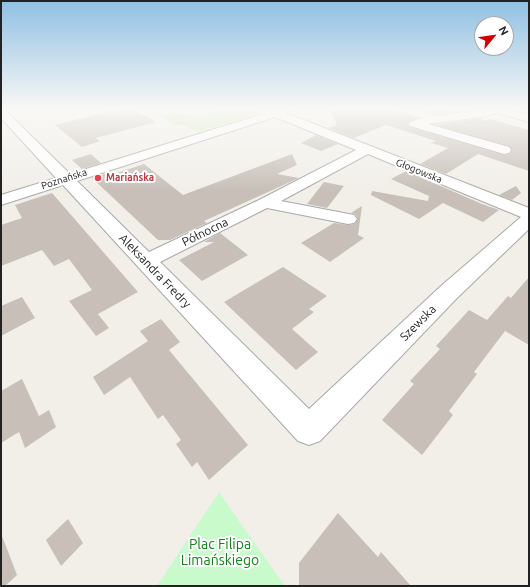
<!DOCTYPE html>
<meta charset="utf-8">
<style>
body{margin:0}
#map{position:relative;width:530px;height:587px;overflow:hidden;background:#f2efe9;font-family:Ubuntu,sans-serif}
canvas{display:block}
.frame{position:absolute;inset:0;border:2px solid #222;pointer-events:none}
.north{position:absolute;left:474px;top:16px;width:40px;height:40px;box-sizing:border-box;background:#fff;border:1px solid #a7a7a7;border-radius:50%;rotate:61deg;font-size:11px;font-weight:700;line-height:16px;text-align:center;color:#222}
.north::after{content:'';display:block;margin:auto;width:14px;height:18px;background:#d40000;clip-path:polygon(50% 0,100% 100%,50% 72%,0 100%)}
</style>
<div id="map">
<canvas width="530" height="587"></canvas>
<div class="frame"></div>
<div class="north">N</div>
</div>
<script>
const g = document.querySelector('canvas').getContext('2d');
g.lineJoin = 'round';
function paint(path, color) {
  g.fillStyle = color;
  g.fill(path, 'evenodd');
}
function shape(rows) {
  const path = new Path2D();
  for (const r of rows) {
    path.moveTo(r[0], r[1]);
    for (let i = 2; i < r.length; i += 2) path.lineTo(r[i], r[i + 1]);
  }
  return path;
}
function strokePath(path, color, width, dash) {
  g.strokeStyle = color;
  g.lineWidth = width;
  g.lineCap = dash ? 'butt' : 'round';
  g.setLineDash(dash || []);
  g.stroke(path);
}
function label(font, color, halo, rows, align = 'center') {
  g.font = font + ' Ubuntu,sans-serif';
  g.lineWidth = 4;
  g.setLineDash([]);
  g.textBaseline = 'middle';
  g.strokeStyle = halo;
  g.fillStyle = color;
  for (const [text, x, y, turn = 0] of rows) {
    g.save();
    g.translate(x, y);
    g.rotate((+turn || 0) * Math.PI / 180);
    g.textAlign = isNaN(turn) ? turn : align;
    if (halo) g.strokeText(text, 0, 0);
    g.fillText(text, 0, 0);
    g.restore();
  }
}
paint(shape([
 [225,109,253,109,261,113,198,132,181,124,176,126,152,112,204,115]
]), '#cdebb0');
paint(shape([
 [219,492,239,521,285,586,157,586]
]), '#c8facc');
paint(shape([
 [119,109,134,109,156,122,96,138,100,141,82,147,55,125],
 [330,109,396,109,398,112,417,118,407,123,410,127,504,155,509,154,512,151,509,146,435,125,481,118,485,121,490,119,529,130,529,171,478,154,446,174,420,164,448,148,431,143,436,141,386,125,354,138,329,128,337,125],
 [420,109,469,109,470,110,438,114],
 [316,135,338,144,321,151,301,143],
 [91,154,101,163,82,169,72,160],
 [292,154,297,165,277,174,299,178,204,221,207,223,170,240,158,240,92,178,111,172,114,174,144,164,183,195],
 [406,171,482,204,499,210,483,222,443,203,419,219,371,195,372,191,428,201,429,196,391,179],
 [324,182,344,186,327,208,307,204],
 [516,186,521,193,512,200,499,195],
 [52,193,138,292,98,314,109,328,96,336,69,301,92,290,69,259,54,266,42,250,1,266,1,225,22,218,15,205],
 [362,206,358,235,364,238,330,262,301,243,334,223,348,225,354,224,358,219,355,214,351,213],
 [220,233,248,255,202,281,179,260,214,242,204,242],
 [283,267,327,296,309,309,314,312,292,329,318,352,296,370,224,302],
 [529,277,529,345,505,331,474,372,477,374,449,411,453,415,422,455,382,420,414,384,410,381,440,349,436,346,469,310,487,320,508,296,511,298],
 [22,297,35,318,1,336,1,306],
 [161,319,180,342,169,350,248,445,209,480,197,462,192,467,176,444,181,440,163,415,158,419,130,377,104,395,93,377,148,341,140,331],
 [22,379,39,416,49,410,56,427,25,448,19,432,1,443,1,391],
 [338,513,378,557,381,552,411,586,299,586,299,563],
 [68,519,83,543,61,566,46,540],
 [1,536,2,536,17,575,5,586,1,586]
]), '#c7bfb8');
const minor = shape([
 [1,109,5,110,70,174,266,113,265,111,266,109,294,109,286,113,529,208,529,229,457,298,320,441,309,445,298,441,63,185,1,205,1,195,56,178,1,118,1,109],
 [275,117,356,150,259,200,149,252,77,181,275,117],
 [368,154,521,217,441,286,309,409,160,262,267,208,348,224,354,223,357,219,354,215,281,201,368,154],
 [397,109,414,109,438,116,486,109,509,109,529,115,529,122,498,113,480,117,428,124,509,147,511,150,509,153,504,154,410,126,408,124,410,122,422,118,398,111,397,109]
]);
strokePath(minor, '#a9a9a9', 2);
paint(minor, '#fff');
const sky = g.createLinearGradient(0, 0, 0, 191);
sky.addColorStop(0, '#8fc0e4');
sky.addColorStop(0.57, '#f9f8f5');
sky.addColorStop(1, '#f9f8f500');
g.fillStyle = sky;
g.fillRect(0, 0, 530, 191);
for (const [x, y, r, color] of [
 [98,178,4,"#e0444e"]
]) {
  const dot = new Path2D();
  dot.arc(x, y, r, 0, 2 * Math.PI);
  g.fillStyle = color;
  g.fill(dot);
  strokePath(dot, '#fff', 1.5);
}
label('10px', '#222', '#fff', [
 ["Głogowska",419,171,22],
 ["Poznańska",64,179,-18]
]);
label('bold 10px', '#be3a42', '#fff', [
 ["Mariańska",106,178]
], 'left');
label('12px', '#222', '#fff', [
 ["Północna",205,232,-26],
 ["Aleksandra Fredry",155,271,46],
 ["Szewska",418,323,-45]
]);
label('14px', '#0c8416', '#fff', [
 ["Plac Filipa",220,544],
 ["Limańskiego",220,560]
]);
</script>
